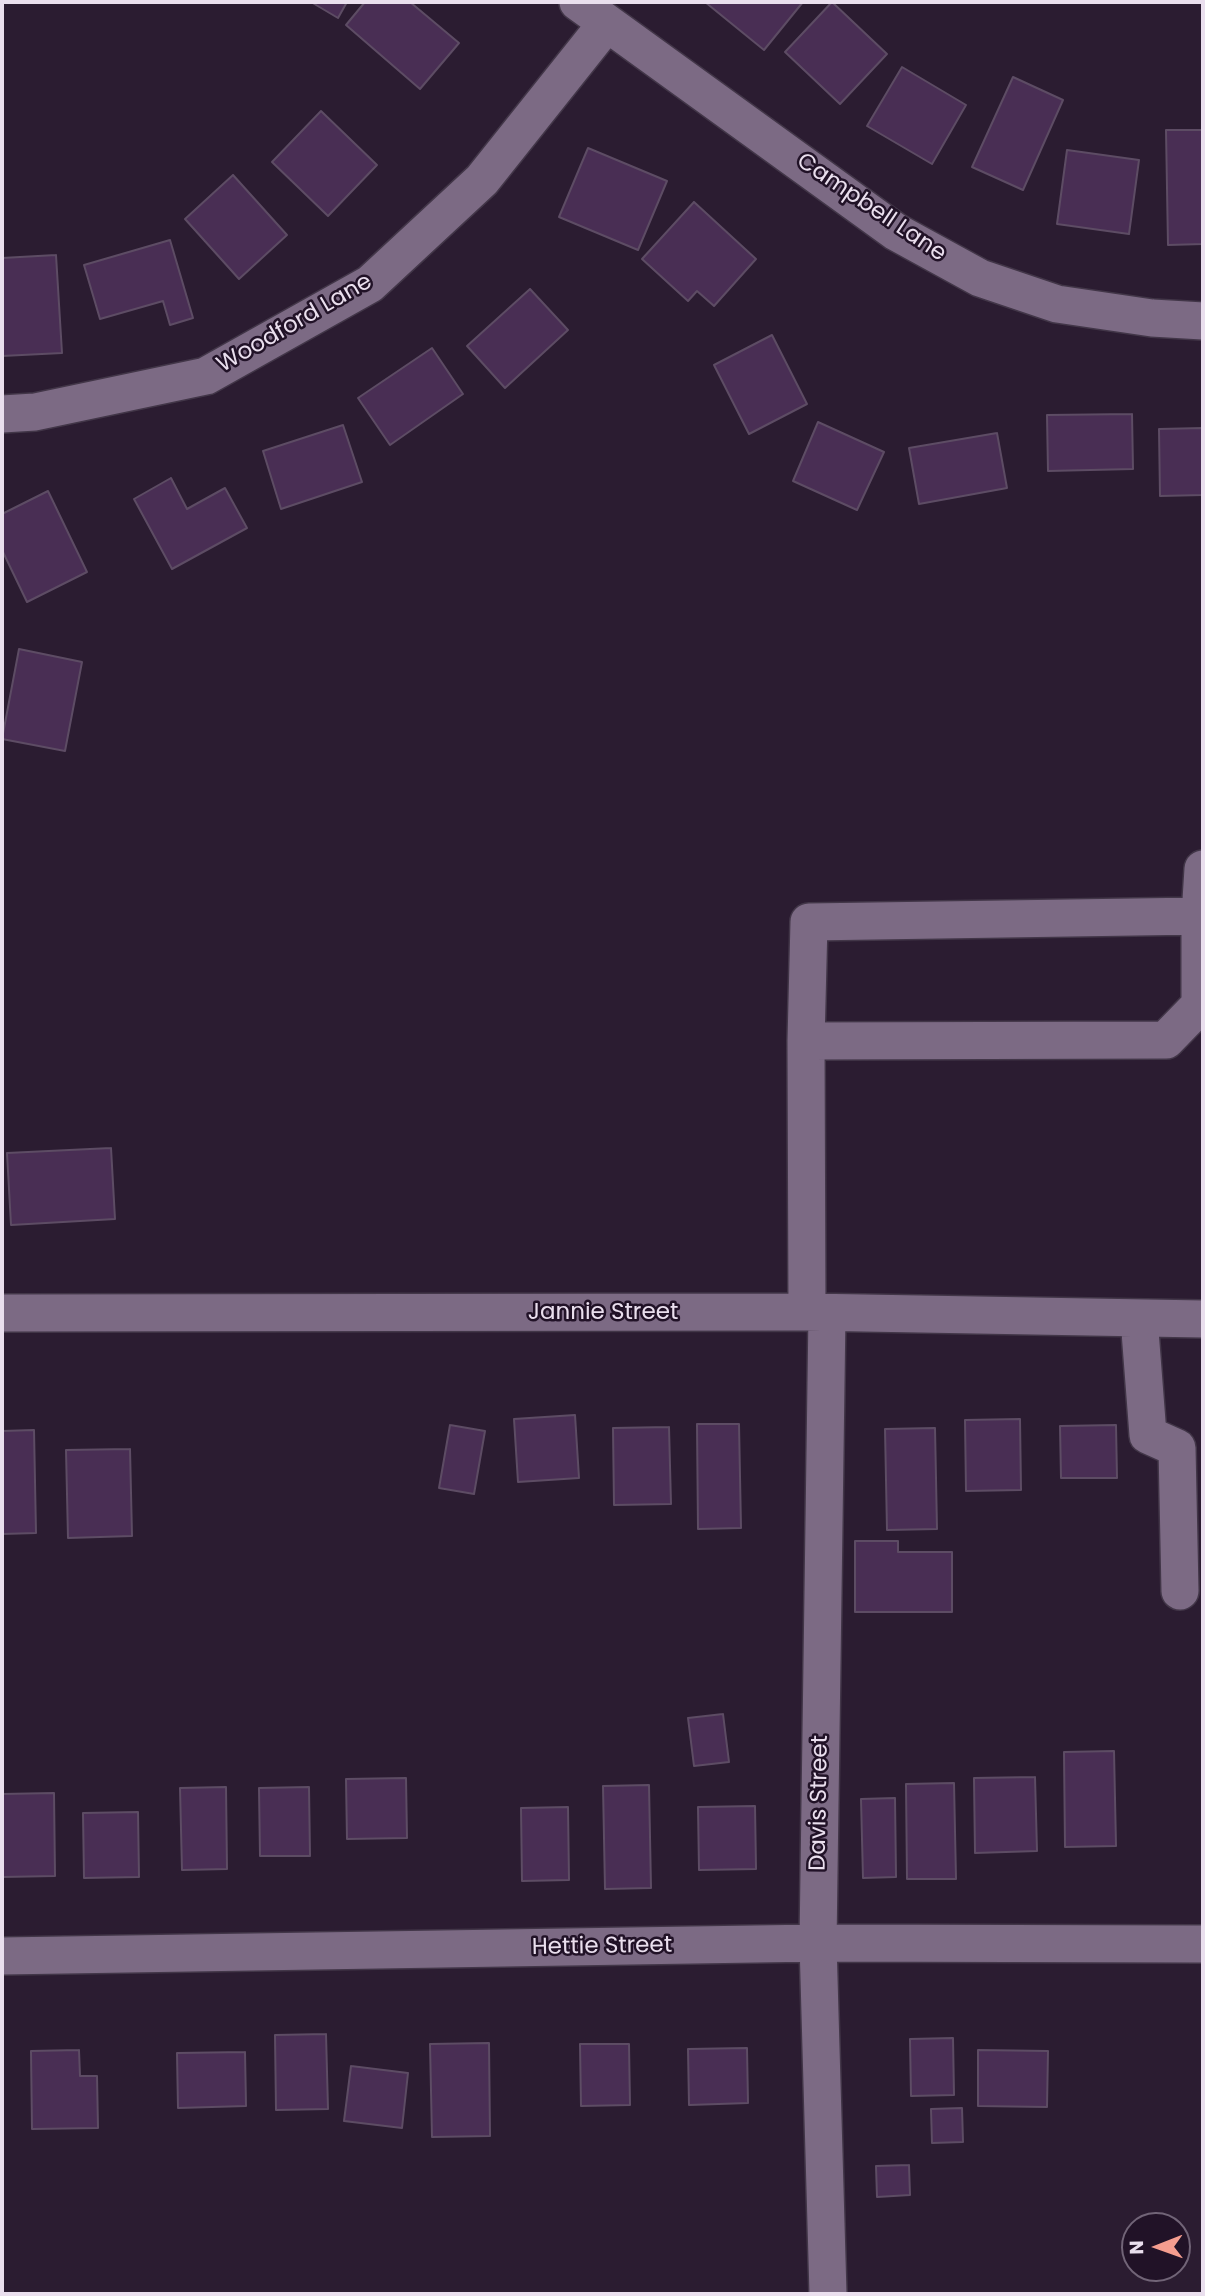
<!DOCTYPE html>
<style>
body{margin:0}
#map{position:relative;width:1205px;height:2296px;overflow:hidden;background:#2b1c31;font-family:Poppins,sans-serif}
canvas{display:block}
.frame{position:absolute;inset:0;border:4px solid #eadfee;pointer-events:none}
.north{position:absolute;left:1121px;top:2212px;width:70px;height:70px;box-sizing:border-box;background:#211227;border:2px solid #716477;border-radius:50%;rotate:269deg;font-size:19px;font-weight:700;line-height:28px;text-align:center;color:#eadfee}
.north::after{content:'';display:block;margin:auto;width:24px;height:32px;background:#f59d8f;clip-path:polygon(50% 0,100% 100%,50% 72%,0 100%)}
</style>
<div id="map">
<canvas width="1205" height="2296"></canvas>
<div class="frame"></div>
<div class="north">N</div>
</div>
<script>
const g = document.querySelector('canvas').getContext('2d');
g.lineJoin = 'round';
function paint(path, color) {
  g.fillStyle = color;
  g.fill(path, 'evenodd');
}
function shape(rows) {
  const path = new Path2D();
  for (const r of rows) {
    path.moveTo(r[0], r[1]);
    for (let i = 2; i < r.length; i += 2) path.lineTo(r[i], r[i + 1]);
  }
  return path;
}
function strokePath(path, color, width, dash) {
  g.strokeStyle = color;
  g.lineWidth = width;
  g.lineCap = dash ? 'butt' : 'round';
  g.setLineDash(dash || []);
  g.stroke(path);
}
function label(font, color, halo, rows, align = 'center') {
  g.font = font + ' Poppins,sans-serif';
  g.lineWidth = 5;
  g.setLineDash([]);
  g.textBaseline = 'middle';
  g.strokeStyle = halo;
  g.fillStyle = color;
  for (const [text, x, y, turn = 0] of rows) {
    g.save();
    g.translate(x, y);
    g.rotate((+turn || 0) * Math.PI / 180);
    g.textAlign = isNaN(turn) ? turn : align;
    if (halo) g.strokeText(text, 0, 0);
    g.fillText(text, 0, 0);
    g.restore();
  }
}
const building = shape([
 [311,2,347,2,338,18,311,2],
 [365,2,410,2,459,43,420,89,346,25,365,2],
 [705,2,803,2,764,50,705,2],
 [832,2,887,54,840,104,785,52,832,2],
 [902,67,966,105,932,164,867,126,902,67],
 [1013,77,1063,100,1023,190,972,167,1013,77],
 [321,111,377,165,328,216,272,162,321,111],
 [1166,130,1203,130,1203,244,1168,245,1166,130],
 [588,148,667,181,638,250,559,217,588,148],
 [1067,150,1139,160,1129,234,1057,224,1067,150],
 [233,175,287,235,239,279,185,219,233,175],
 [694,202,756,259,714,306,697,291,688,301,642,259,694,202],
 [170,240,193,318,170,325,163,301,100,319,84,265,170,240],
 [56,255,62,353,2,356,2,258,56,255],
 [530,289,568,330,505,388,467,346,530,289],
 [772,335,807,404,749,434,714,365,772,335],
 [432,348,463,394,390,445,358,398,432,348],
 [1132,414,1133,469,1048,471,1047,415,1132,414],
 [818,422,884,452,857,510,793,481,818,422],
 [343,425,362,482,281,509,263,451,343,425],
 [1203,428,1203,495,1160,496,1159,429,1203,428],
 [997,433,1007,488,919,504,909,448,997,433],
 [171,478,187,509,225,488,247,528,172,569,134,499,171,478],
 [48,491,87,572,27,602,2,550,2,514,48,491],
 [19,649,82,662,65,751,2,739,19,649],
 [111,1148,115,1219,11,1225,7,1153,111,1148],
 [575,1415,579,1478,518,1482,514,1419,575,1415],
 [1020,1419,1021,1490,966,1491,965,1420,1020,1419],
 [697,1424,739,1424,741,1528,698,1529,697,1424],
 [450,1425,485,1431,474,1494,439,1488,450,1425],
 [1116,1425,1117,1478,1061,1478,1060,1426,1116,1425],
 [669,1427,671,1504,614,1505,613,1428,669,1427],
 [935,1428,937,1529,887,1530,885,1429,935,1428],
 [34,1430,36,1533,2,1534,2,1431,34,1430],
 [130,1449,132,1536,68,1538,66,1450,130,1449],
 [855,1541,898,1541,898,1552,952,1552,952,1612,855,1612,855,1541],
 [723,1714,729,1762,694,1766,688,1718,723,1714],
 [1114,1751,1116,1846,1065,1847,1064,1752,1114,1751],
 [1035,1777,1037,1851,975,1853,974,1778,1035,1777],
 [406,1778,407,1838,347,1839,346,1779,406,1778],
 [954,1783,956,1879,907,1879,906,1784,954,1783],
 [649,1785,651,1888,605,1889,603,1786,649,1785],
 [226,1787,227,1869,182,1870,180,1788,226,1787],
 [309,1787,310,1856,260,1856,259,1788,309,1787],
 [54,1793,55,1876,2,1877,2,1794,54,1793],
 [895,1798,896,1877,863,1878,861,1799,895,1798],
 [755,1806,756,1869,699,1870,698,1807,755,1806],
 [568,1807,569,1880,522,1881,521,1808,568,1807],
 [138,1812,139,1877,84,1878,83,1813,138,1812],
 [326,2034,328,2109,276,2110,275,2035,326,2034],
 [953,2038,954,2095,911,2096,910,2039,953,2038],
 [489,2043,490,2136,432,2137,430,2044,489,2043],
 [580,2044,629,2044,630,2105,581,2106,580,2044],
 [747,2048,748,2103,689,2105,688,2049,747,2048],
 [79,2050,80,2076,97,2076,98,2128,32,2129,31,2051,79,2050],
 [978,2050,1048,2051,1047,2107,978,2106,978,2050],
 [245,2052,246,2106,178,2108,177,2053,245,2052],
 [351,2066,408,2073,402,2128,344,2121,351,2066],
 [962,2108,963,2142,932,2143,931,2109,962,2108],
 [909,2165,910,2195,877,2197,876,2166,909,2165]
]);
paint(building, '#492e54');
strokePath(building, '#5d4c64', 2);
const minor = shape([
 [578,2,896,232,980,278,1057,304,1152,318,1203,321],
 [2,414,35,412,206,376,370,284,482,180,607,23],
 [806,1041,809,922,1200,916],
 [807,1312,806,1041,1166,1040,1200,1005,1200,916,1203,869],
 [2,1313,807,1312,1203,1319],
 [827,1313,818,1943,828,2294],
 [1139,1318,1148,1435,1177,1448,1180,1591],
 [2,1956,818,1943,1203,1944]
]);
strokePath(minor, '#423648', 40);
strokePath(minor, '#7c6a84', 37);
label('23px', '#eadfee', '#211227', [
 ["Campbell Lane",871,208,34],
 ["Woodford Lane",295,324,-30],
 ["Jannie Street",603,1313],
 ["Davis Street",820,1803,-89],
 ["Hettie Street",602,1947,-1]
]);
</script>
